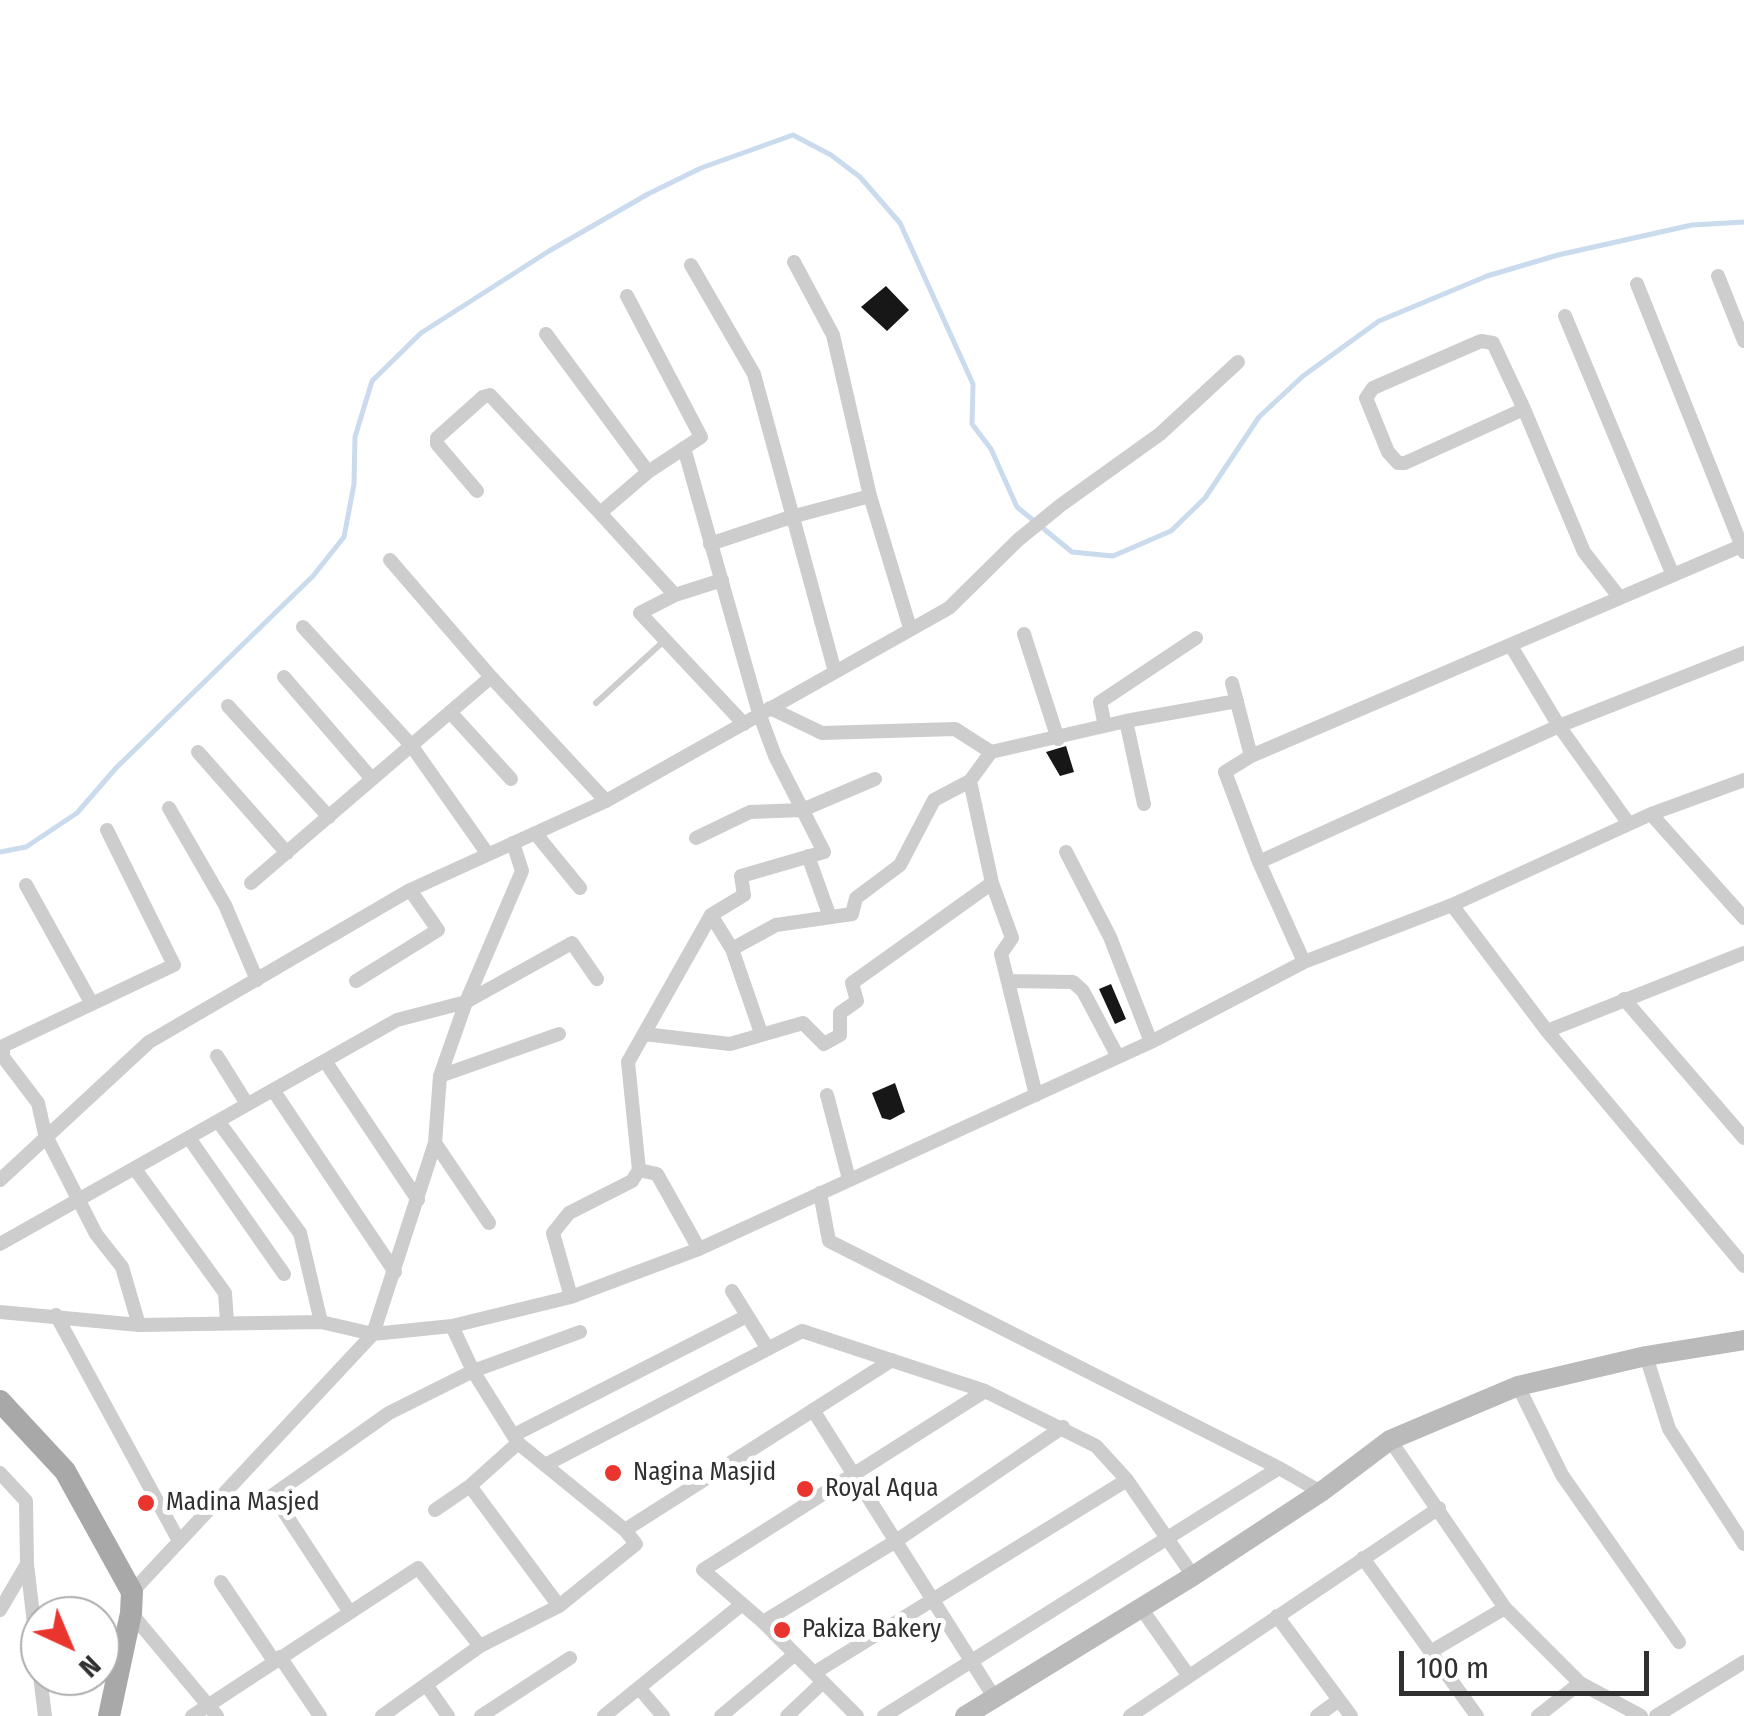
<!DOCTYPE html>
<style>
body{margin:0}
#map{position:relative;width:1744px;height:1716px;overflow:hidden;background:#fff;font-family:"Fira Sans Condensed",sans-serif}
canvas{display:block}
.north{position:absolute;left:20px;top:1596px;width:100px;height:100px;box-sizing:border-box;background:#fff;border:2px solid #acacac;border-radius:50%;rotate:136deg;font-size:28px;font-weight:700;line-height:40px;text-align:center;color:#303030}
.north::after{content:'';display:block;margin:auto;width:35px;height:45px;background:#ea352f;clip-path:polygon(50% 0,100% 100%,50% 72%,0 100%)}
.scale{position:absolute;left:1399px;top:1651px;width:250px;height:45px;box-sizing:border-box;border:5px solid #303030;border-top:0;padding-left:12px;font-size:30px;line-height:35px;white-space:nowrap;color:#303030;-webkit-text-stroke:8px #fff;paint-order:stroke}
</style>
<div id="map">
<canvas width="1744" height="1716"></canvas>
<div class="north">N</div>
<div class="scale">100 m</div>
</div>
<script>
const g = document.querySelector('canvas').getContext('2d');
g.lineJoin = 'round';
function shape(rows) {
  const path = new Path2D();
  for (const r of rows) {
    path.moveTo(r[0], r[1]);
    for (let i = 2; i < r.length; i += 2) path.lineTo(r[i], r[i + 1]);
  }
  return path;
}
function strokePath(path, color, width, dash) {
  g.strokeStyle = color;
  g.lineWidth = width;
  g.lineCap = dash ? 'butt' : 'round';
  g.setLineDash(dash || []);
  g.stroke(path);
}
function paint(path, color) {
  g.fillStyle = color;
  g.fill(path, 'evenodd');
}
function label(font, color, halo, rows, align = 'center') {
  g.font = font + ' "Fira Sans Condensed",sans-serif';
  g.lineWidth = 10;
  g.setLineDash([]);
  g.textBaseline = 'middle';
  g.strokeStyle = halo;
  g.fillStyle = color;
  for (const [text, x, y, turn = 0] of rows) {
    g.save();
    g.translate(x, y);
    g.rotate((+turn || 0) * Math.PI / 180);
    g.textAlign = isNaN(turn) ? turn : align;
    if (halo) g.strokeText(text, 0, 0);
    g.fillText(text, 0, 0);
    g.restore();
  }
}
strokePath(shape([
 [0,852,26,847,77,813,116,768,313,576,344,537,354,484,355,437,372,381,421,333,549,251,648,194,701,168,793,135,831,155,860,177,900,223,973,384,972,424,991,449,1017,507,1072,552,1113,556,1171,531,1205,498,1259,417,1303,376,1379,321,1487,276,1558,255,1692,225,1744,222]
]), '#c9dbed', 5);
paint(shape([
 [886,286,909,310,887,331,861,307],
 [1066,746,1074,772,1060,776,1046,752],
 [1111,984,1126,1019,1115,1024,1099,989],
 [895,1083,905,1112,890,1120,882,1118,872,1093]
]), '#171717');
strokePath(shape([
 [596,703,665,640]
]), '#cdcdcd', 6);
strokePath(shape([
 [794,262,833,335,870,496,910,628],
 [691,265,754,374,835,672],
 [1718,276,1744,341],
 [1637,284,1744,552],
 [627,296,701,437,648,472,600,513,675,595],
 [1565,316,1672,573],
 [546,334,648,472],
 [1524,409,1405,463,1398,463,1388,452,1366,398,1373,388,1481,341,1493,343,1524,409,1584,552,1620,598],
 [477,491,437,444,437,438,483,397,490,395,600,513],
 [710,544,791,517,870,496],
 [390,560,491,677,606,801],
 [722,580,675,595,640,613,744,724],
 [303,627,411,745,487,853],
 [1024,634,1058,739],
 [1511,646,1559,726,1629,824],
 [284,677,372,779],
 [1232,683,1251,756],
 [228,706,329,817],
 [770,708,822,733,955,729,991,752,1126,721,1237,701],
 [450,712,511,779],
 [1126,721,1144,804],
 [1105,726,1100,702,1196,638],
 [198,752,287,853],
 [991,752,970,781,992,883,1012,938,1001,954,1036,1095],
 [169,808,225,905,257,980],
 [1651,814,1744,918],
 [107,830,174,965,3,1046,3,1057,38,1103,45,1134,96,1234,122,1267,139,1325],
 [535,833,580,888],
 [696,838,750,812,802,810,875,779],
 [1066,852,1110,937,1151,1042],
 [808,856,830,917],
 [1259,862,1559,726,1744,653],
 [251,883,491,677],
 [26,885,92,1004],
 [1452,905,1547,1031,1744,1266],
 [711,915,732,949,761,1033],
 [732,949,776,925,852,914,856,898,900,865,934,800,970,781],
 [1304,962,1259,862,1225,772,1251,756,1741,546],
 [356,981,438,930,410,890],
 [1008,981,1073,982,1083,991,1118,1057],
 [1624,999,1744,1138],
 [1547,1031,1744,953],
 [644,1034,730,1044,803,1023,824,1044,840,1035,840,1013,857,1001,852,983,992,883],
 [217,1056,247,1104],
 [325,1061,418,1200],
 [440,1076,559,1034],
 [273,1090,395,1272],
 [827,1095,849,1179],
 [218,1121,300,1233,321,1322],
 [189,1138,284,1274],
 [435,1143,489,1223],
 [135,1169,225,1293,227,1322],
 [639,1170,657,1174,699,1249],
 [0,1180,149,1042,410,890,606,801,949,608,1018,540,1061,505,1160,434,1238,362],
 [820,1193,829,1241,1279,1468,1321,1492],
 [0,1244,397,1020,466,1002,572,943,597,979],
 [732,1291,768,1349],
 [571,1297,553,1233,569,1213,632,1181,639,1170,628,1062,711,915,744,895,741,876,824,852,775,756,759,713,684,448],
 [0,1312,139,1325,321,1322,373,1334,452,1326,571,1297,699,1249,1151,1042,1304,962,1452,905,1651,814,1744,780],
 [56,1315,179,1541],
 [452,1326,473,1371,518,1443,625,1530],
 [1646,1356,1669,1429,1744,1544],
 [1518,1386,1562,1475,1679,1642],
 [813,1410,994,1697],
 [514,1435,747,1316],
 [1390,1440,1505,1608,1580,1683,1641,1716],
 [545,1465,802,1331,985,1391,1096,1446,1127,1480,1193,1576],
 [0,1473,26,1501,27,1564,40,1675],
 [470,1486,559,1606],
 [435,1510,470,1486,518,1443],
 [1363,1558,1477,1716],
 [221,1582,274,1661],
 [132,1592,373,1334,435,1143,440,1076,466,1002,522,871,513,843],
 [1141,1608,1188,1675],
 [0,1610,27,1564],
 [349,1611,273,1495,389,1413,473,1371,580,1332],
 [131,1613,217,1716],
 [1277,1616,1351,1716],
 [763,1622,896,1541,1063,1427],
 [1430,1652,1505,1608],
 [280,1657,320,1716],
 [814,1673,1127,1480],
 [40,1676,45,1716],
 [427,1686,448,1716],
 [639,1688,663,1716],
 [192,1716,418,1568,480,1646],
 [382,1716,480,1646,559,1606,636,1544,625,1530,892,1360],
 [481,1716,570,1658],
 [604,1716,741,1605],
 [721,1716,794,1655],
 [787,1716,822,1683],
 [857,1716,763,1622,703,1570,985,1391],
 [884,1716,1279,1468],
 [1130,1716,1439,1508],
 [1317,1716,1339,1700],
 [1538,1716,1580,1683],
 [1656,1716,1744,1662]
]), '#cdcdcd', 14);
strokePath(shape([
 [965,1716,1193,1576,1321,1492,1390,1440,1518,1386,1646,1356,1744,1340]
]), '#bababa', 20);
strokePath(shape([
 [0,1401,65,1471,132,1592,131,1613,109,1716]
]), '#a8a8a8', 22);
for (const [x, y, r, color] of [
 [613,1473,10,"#ea352f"],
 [805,1489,10,"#ea352f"],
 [146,1503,10,"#ea352f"],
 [782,1630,10,"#ea352f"]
]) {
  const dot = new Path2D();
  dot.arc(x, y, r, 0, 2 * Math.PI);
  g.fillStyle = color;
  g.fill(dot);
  strokePath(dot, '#fff', 4);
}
label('25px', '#303030', '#fff', [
 ["Nagina Masjid",633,1473],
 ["Royal Aqua",825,1489],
 ["Madina Masjed",166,1503],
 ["Pakiza Bakery",802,1630]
], 'left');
</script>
